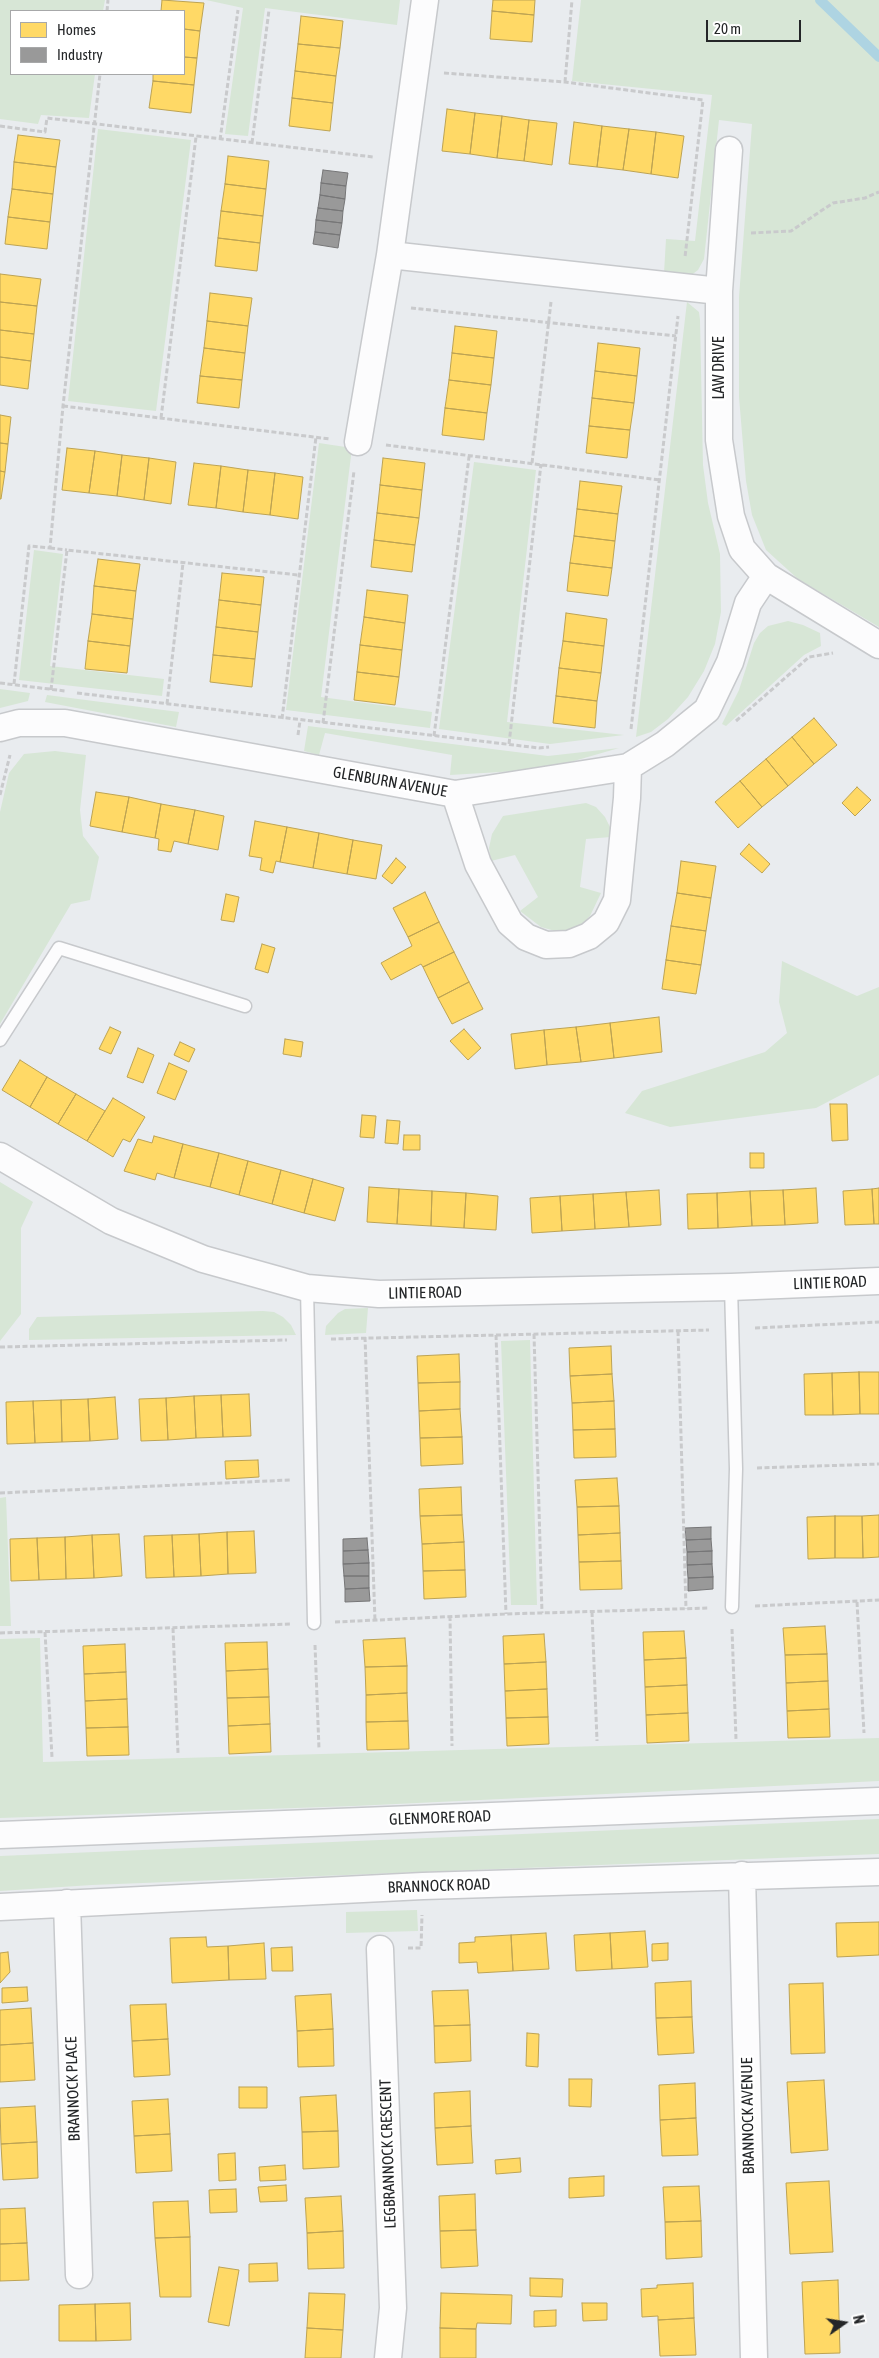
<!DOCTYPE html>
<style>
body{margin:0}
#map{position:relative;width:879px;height:2358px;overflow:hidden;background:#e9ecef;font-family:"Asap Condensed",sans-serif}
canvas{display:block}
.legend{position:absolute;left:10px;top:10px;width:175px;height:65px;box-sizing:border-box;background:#fff;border:1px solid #a7a8a9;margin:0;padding:6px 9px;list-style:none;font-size:15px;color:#242628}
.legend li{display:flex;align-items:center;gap:10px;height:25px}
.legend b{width:25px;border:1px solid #a7a8a9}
.north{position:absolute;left:819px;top:2298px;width:50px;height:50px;-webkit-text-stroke:4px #fff;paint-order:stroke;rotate:77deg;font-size:14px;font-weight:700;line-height:20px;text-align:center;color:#242628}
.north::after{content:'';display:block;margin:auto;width:18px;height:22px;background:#242628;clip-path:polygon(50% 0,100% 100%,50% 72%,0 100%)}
.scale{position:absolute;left:706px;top:20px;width:95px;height:22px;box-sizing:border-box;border:2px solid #242628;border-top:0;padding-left:6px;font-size:15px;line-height:18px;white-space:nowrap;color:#242628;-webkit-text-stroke:4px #fff;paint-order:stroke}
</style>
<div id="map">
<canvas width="879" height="2358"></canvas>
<ul class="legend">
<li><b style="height:14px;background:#ffd966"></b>Homes</li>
<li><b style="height:14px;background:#999"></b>Industry</li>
</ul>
<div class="north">N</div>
<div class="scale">20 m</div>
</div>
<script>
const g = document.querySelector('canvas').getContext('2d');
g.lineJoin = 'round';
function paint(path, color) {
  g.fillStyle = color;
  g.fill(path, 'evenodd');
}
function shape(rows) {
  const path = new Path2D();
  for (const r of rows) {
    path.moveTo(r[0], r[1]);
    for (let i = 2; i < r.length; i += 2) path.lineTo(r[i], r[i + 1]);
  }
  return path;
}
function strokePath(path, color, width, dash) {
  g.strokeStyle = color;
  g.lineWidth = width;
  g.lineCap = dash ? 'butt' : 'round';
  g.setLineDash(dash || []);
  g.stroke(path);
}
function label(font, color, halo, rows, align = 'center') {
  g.font = font + ' "Asap Condensed",sans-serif';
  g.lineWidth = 5;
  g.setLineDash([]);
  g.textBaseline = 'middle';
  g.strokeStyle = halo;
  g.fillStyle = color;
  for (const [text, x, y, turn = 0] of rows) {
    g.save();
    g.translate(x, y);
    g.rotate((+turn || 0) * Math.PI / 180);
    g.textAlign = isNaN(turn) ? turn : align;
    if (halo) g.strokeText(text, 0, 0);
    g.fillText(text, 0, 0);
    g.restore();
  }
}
paint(shape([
 [0,0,105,0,103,11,11,11,11,74,95,74,89,118,41,115,38,124,0,119],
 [206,0,400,0,397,25,265,8,248,136,225,134,243,8],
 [581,0,879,0,879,627,798,579,766,550,752,515,746,481,739,397,739,297,752,124,719,120,704,259,698,270,690,276,664,273,666,239,695,241,712,95,572,81],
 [98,129,191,140,156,411,68,401],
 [687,302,699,312,700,320,703,465,708,503,720,554,721,612,715,644,704,671,688,697,668,719,651,732,636,737],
 [319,443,352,448,321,697,432,712,430,728,286,710],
 [474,462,536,470,507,722,624,735,550,744,439,729],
 [34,550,63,554,50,666,164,679,162,696,19,680],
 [788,621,803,625,820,633,821,646,804,655,726,726,722,724,739,690,754,643,760,633,768,626],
 [0,689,30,693,28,701,0,708],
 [47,695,179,712,176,727,45,702],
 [308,726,548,756,619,748,567,763,517,771,450,775,452,755,325,733,319,755,304,751],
 [55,751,86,755,80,810,83,836,99,857,90,900,71,904,0,1024,0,812,9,773,24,754],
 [586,803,596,807,605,817,611,829,611,837,586,839,580,887,601,893,590,916,582,924,569,930,555,931,541,927,520,911,538,897,515,855,491,861,489,848,492,834,503,816],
 [782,961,857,996,879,987,879,1075,816,1108,670,1127,625,1113,642,1091,765,1052,787,1033,779,1002],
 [0,1182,33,1202,21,1228,21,1314,0,1341],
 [368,1308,366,1333,325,1335,326,1326,338,1313,345,1309],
 [263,1311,274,1312,283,1317,291,1325,296,1335,29,1340,29,1329,37,1317],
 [530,1340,537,1605,511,1605,501,1341],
 [6,1497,11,1626,0,1626,0,1498],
 [40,1638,43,1762,879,1738,879,1781,354,1806,0,1818,0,1639],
 [879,1819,879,1854,92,1885,0,1891,0,1856],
 [417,1910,418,1931,346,1933,346,1912]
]), '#d7e6d6');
const homes = shape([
 [162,0,204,3,200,31,184,29,184,11,161,11,162,0],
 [493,0,535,0,534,15,492,11,493,0],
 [492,11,534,15,532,42,490,39,492,11],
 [301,16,343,21,340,48,298,44,301,16],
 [184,29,200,31,197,58,184,57,184,29],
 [298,44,340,48,336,76,295,71,298,44],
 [184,57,197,58,194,85,153,81,153,74,184,74,184,57],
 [295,71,336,76,333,103,292,98,295,71],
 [153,81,194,85,191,113,149,108,153,81],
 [292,98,333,103,330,131,289,126,292,98],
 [447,109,475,113,470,154,442,151,447,109],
 [475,113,502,116,497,158,470,154,475,113],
 [502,116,529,120,524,161,497,158,502,116],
 [529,120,557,123,552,165,524,161,529,120],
 [574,122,602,126,597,167,569,164,574,122],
 [602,126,629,129,623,170,597,167,602,126],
 [629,129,656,132,651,174,623,170,629,129],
 [656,132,684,136,678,178,651,174,656,132],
 [18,135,60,140,56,167,14,162,18,135],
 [228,156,269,161,266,189,225,184,228,156],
 [14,162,56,167,53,194,12,189,14,162],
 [225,184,266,189,263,216,221,211,225,184],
 [12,189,53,194,50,222,8,217,12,189],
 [221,211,263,216,260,243,218,238,221,211],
 [8,217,50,222,47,249,5,244,8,217],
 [218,238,260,243,257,271,215,266,218,238],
 [0,274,41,279,37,306,0,302,0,274],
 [210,293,252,298,248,326,207,321,210,293],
 [0,302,37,306,34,334,0,330,0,302],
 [207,321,248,326,245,353,204,348,207,321],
 [455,326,497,331,494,358,452,353,455,326],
 [0,330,34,334,31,361,0,357,0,330],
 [598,343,640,348,637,376,595,371,598,343],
 [204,348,245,353,242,380,200,376,204,348],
 [452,353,494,358,491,385,449,380,452,353],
 [0,357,31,361,28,389,0,385,0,357],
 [595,371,637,376,634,403,592,398,595,371],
 [200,376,242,380,239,408,197,403,200,376],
 [449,380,491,385,487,413,445,408,449,380],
 [592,398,634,403,630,430,589,426,592,398],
 [445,408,487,413,484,440,442,435,445,408],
 [0,415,11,417,8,444,0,443,0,415],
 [589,426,630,430,627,458,586,453,589,426],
 [0,443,8,444,5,472,0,471,0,443],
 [67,448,95,451,89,493,62,490,67,448],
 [95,451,122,455,117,496,89,493,95,451],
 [122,455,149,458,144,500,117,496,122,455],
 [149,458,176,462,171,504,144,500,149,458],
 [383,458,425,463,422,490,380,485,383,458],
 [194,463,221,466,216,508,188,505,194,463],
 [221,466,248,470,243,512,216,508,221,466],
 [248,470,275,473,270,515,243,512,248,470],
 [0,471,5,472,1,499,0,499,0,471],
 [275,473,303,477,298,519,270,515,275,473],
 [580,481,622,486,618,514,577,509,580,481],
 [380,485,422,490,419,518,377,513,380,485],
 [577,509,618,514,615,541,574,536,577,509],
 [377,513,419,518,415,545,374,540,377,513],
 [574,536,615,541,612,568,570,563,574,536],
 [374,540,415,545,412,572,371,567,374,540],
 [98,559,140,564,136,591,94,586,98,559],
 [570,563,612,568,608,596,567,591,570,563],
 [222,573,264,577,261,605,219,600,222,573],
 [94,586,136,591,133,619,92,614,94,586],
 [367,590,408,595,405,623,364,617,367,590],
 [219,600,261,605,258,632,216,627,219,600],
 [566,613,607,619,604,646,563,641,566,613],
 [92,614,133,619,130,646,88,641,92,614],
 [364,617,405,623,402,650,360,645,364,617],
 [216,627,258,632,255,659,213,655,216,627],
 [88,641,130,646,127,673,85,669,88,641],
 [563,641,604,646,601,673,559,668,563,641],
 [360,645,402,650,399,677,357,672,360,645],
 [213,655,255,659,252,687,210,682,213,655],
 [559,668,601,673,597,701,556,696,559,668],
 [357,672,399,677,395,705,354,700,357,672],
 [556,696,597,701,595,728,553,723,556,696],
 [814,718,837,745,814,764,792,737,814,718],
 [792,737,814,764,788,786,766,759,792,737],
 [766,759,788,786,762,807,740,781,766,759],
 [740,781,762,807,738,828,715,802,740,781],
 [857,787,871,800,855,816,842,803,857,787],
 [96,792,129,797,122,832,90,826,96,792],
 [129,797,161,804,155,838,122,832,129,797],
 [161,804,195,810,188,844,174,841,171,852,158,850,159,839,155,838,161,804],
 [195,810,224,816,218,850,188,844,195,810],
 [255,821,287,827,280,862,276,861,273,873,260,870,262,858,249,856,255,821],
 [287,827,319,833,313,868,280,862,287,827],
 [319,833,353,840,347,874,313,868,319,833],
 [353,840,382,845,376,879,347,874,353,840],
 [749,844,770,864,762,873,740,854,749,844],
 [396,858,406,867,392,884,382,876,396,858],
 [681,861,716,866,711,898,677,893,681,861],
 [425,892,439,922,408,937,393,908,425,892],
 [677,893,711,898,706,931,671,926,677,893],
 [226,894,239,897,234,922,221,920,226,894],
 [439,922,454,952,423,967,421,964,391,980,381,963,412,946,408,937,439,922],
 [671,926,706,931,701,965,666,960,671,926],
 [262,944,275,948,268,973,255,969,262,944],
 [454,952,469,982,438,998,423,967,454,952],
 [666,960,701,965,696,994,662,989,666,960],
 [469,982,483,1009,452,1024,438,998,469,982],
 [659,1017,662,1052,614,1058,610,1023,659,1017],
 [610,1023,614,1058,581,1062,576,1027,610,1023],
 [110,1027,121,1032,111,1054,99,1049,110,1027],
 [576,1027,581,1062,547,1065,544,1030,576,1027],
 [464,1029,481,1048,468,1060,450,1041,464,1029],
 [544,1030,547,1065,515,1069,511,1034,544,1030],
 [285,1039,303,1042,301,1057,283,1054,285,1039],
 [180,1042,195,1049,189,1062,174,1055,180,1042],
 [138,1048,154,1055,143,1083,127,1077,138,1048],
 [20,1060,47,1077,30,1107,2,1090,20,1060],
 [169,1063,187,1071,175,1100,157,1093,169,1063],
 [47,1077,76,1094,58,1124,30,1107,47,1077],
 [76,1094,105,1111,87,1141,58,1124,76,1094],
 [113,1098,145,1117,130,1142,123,1139,113,1157,87,1141,113,1098],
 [830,1104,847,1104,848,1140,832,1141,830,1104],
 [362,1115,376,1116,374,1138,360,1137,362,1115],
 [387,1120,400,1121,398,1144,385,1143,387,1120],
 [404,1135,420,1135,420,1150,403,1150,404,1135],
 [154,1136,183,1144,174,1178,157,1173,155,1180,124,1171,138,1139,152,1143,154,1136],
 [183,1144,219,1153,210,1187,174,1178,183,1144],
 [219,1153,248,1161,239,1195,210,1187,219,1153],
 [750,1153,764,1153,764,1168,750,1168,750,1153],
 [248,1161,281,1170,272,1204,239,1195,248,1161],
 [281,1170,313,1179,304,1213,272,1204,281,1170],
 [313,1179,344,1188,335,1221,304,1213,313,1179],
 [369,1187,399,1189,397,1224,367,1222,369,1187],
 [816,1188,818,1223,785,1225,783,1190,816,1188],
 [879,1188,879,1224,874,1224,872,1189,879,1188],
 [399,1189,432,1191,431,1226,397,1224,399,1189],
 [872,1189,874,1224,845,1225,843,1191,872,1189],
 [659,1190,661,1225,629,1227,626,1192,659,1190],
 [783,1190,785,1225,752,1226,750,1191,783,1190],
 [432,1191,466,1193,464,1228,431,1226,432,1191],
 [750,1191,752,1226,718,1228,717,1193,750,1191],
 [626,1192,629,1227,595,1229,593,1194,626,1192],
 [466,1193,498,1196,496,1230,464,1228,466,1193],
 [717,1193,718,1228,688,1229,687,1194,717,1193],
 [593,1194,595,1229,562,1231,560,1196,593,1194],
 [560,1196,562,1231,532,1233,530,1198,560,1196],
 [611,1346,612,1374,570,1376,569,1348,611,1346],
 [459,1354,460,1382,418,1383,417,1356,459,1354],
 [859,1372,879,1372,879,1414,860,1414,859,1372],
 [859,1372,860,1414,833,1415,832,1373,859,1372],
 [832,1373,833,1415,805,1415,804,1374,832,1373],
 [612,1374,614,1401,572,1403,570,1376,612,1374],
 [460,1382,460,1409,419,1411,418,1383,460,1382],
 [249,1394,251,1436,223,1437,221,1395,249,1394],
 [221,1395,223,1437,196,1438,194,1396,221,1395],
 [194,1396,196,1438,168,1440,166,1398,194,1396],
 [115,1397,118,1439,90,1441,88,1399,115,1397],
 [166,1398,168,1440,141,1441,139,1399,166,1398],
 [88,1399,90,1441,62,1442,61,1400,88,1399],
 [61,1400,62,1442,35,1443,33,1401,61,1400],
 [33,1401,35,1443,7,1444,6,1402,33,1401],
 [614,1401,615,1429,573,1430,572,1403,614,1401],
 [460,1409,462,1437,420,1438,419,1411,460,1409],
 [615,1429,616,1457,574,1458,573,1430,615,1429],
 [462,1437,463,1464,421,1466,420,1438,462,1437],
 [258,1460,259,1477,226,1479,225,1461,258,1460],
 [617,1478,619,1506,577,1507,575,1480,617,1478],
 [461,1487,462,1515,420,1516,419,1489,461,1487],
 [619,1506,620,1533,578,1535,577,1507,619,1506],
 [462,1515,464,1542,422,1544,420,1516,462,1515],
 [879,1515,879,1557,863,1558,862,1516,879,1515],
 [835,1516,862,1516,863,1558,835,1558,835,1516],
 [835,1516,835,1558,808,1559,807,1517,835,1516],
 [254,1531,256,1573,228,1574,227,1532,254,1531],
 [227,1532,228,1574,201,1576,199,1534,227,1532],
 [620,1533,621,1561,579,1562,578,1535,620,1533],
 [119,1534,122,1576,94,1578,92,1535,119,1534],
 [199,1534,201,1576,174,1577,172,1535,199,1534],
 [92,1535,94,1578,66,1579,65,1537,92,1535],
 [172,1535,174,1577,146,1578,144,1536,172,1535],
 [65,1537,66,1579,39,1580,37,1538,65,1537],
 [37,1538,39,1580,11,1581,10,1539,37,1538],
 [464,1542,465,1570,423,1571,422,1544,464,1542],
 [621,1561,622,1589,580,1590,579,1562,621,1561],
 [465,1570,466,1597,424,1599,423,1571,465,1570],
 [825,1626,827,1654,785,1655,783,1628,825,1626],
 [684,1631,686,1658,644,1660,643,1632,684,1631],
 [544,1634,546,1662,504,1664,503,1636,544,1634],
 [405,1638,407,1666,365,1667,363,1640,405,1638],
 [267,1642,268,1669,226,1671,225,1643,267,1642],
 [125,1644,126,1672,84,1674,83,1646,125,1644],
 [827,1654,828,1681,786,1683,785,1655,827,1654],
 [686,1658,687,1685,645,1687,644,1660,686,1658],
 [546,1662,547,1689,505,1691,504,1664,546,1662],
 [407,1666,407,1693,366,1695,365,1667,407,1666],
 [268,1669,269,1697,227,1698,226,1671,268,1669],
 [126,1672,127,1699,85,1701,84,1674,126,1672],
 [828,1681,829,1709,787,1711,786,1683,828,1681],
 [687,1685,688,1713,646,1715,645,1687,687,1685],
 [547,1689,548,1717,506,1718,505,1691,547,1689],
 [407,1693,408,1721,366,1722,366,1695,407,1693],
 [269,1697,270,1724,228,1726,227,1698,269,1697],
 [127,1699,128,1727,86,1728,85,1701,127,1699],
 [829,1709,830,1737,788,1738,787,1711,829,1709],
 [688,1713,689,1741,647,1743,646,1715,688,1713],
 [548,1717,549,1744,507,1746,506,1718,548,1717],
 [408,1721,409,1749,367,1750,366,1722,408,1721],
 [270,1724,271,1752,229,1754,228,1726,270,1724],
 [128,1727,129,1755,87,1756,86,1728,128,1727],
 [879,1922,879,1955,837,1957,836,1923,879,1922],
 [645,1931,648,1967,612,1969,610,1933,645,1931],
 [546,1933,549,1969,513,1971,511,1935,546,1933],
 [610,1933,612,1969,576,1971,574,1935,610,1933],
 [511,1935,513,1971,478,1973,477,1962,459,1963,459,1943,475,1942,475,1937,511,1935],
 [206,1937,207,1947,228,1946,229,1980,172,1983,170,1938,206,1937],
 [264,1943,266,1979,229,1980,228,1946,264,1943],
 [668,1943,668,1960,652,1961,652,1944,668,1943],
 [292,1947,293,1971,272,1971,271,1948,292,1947],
 [8,1952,10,1972,0,1983,0,1953,8,1952],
 [691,1981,692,2017,656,2018,655,1983,691,1981],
 [823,1983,825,2053,791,2054,789,1984,823,1983],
 [27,1987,28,2001,2,2003,2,1988,27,1987],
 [468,1990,470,2025,434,2026,432,1991,468,1990],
 [331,1994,333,2029,297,2031,295,1996,331,1994],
 [166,2004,168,2039,132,2041,130,2005,166,2004],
 [31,2008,33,2043,0,2045,0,2010,31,2008],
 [692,2017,694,2053,658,2055,656,2018,692,2017],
 [470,2025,471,2061,435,2063,434,2026,470,2025],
 [333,2029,334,2066,298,2067,297,2031,333,2029],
 [527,2033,539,2034,538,2067,526,2066,527,2033],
 [168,2039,170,2075,134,2077,132,2041,168,2039],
 [33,2043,35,2080,0,2082,0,2045,33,2043],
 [569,2079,592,2079,591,2107,569,2106,569,2079],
 [824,2080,828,2150,791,2153,787,2082,824,2080],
 [695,2083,696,2118,660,2120,659,2085,695,2083],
 [239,2087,267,2087,267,2108,239,2108,239,2087],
 [470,2091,471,2126,435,2128,434,2093,470,2091],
 [336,2095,338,2131,302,2132,300,2097,336,2095],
 [168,2099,170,2134,134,2136,132,2101,168,2099],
 [35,2106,37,2142,1,2144,0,2108,35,2106],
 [696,2118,698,2155,662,2156,660,2120,696,2118],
 [471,2126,473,2163,437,2165,435,2128,471,2126],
 [338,2131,339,2167,303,2169,302,2132,338,2131],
 [170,2134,172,2171,136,2173,134,2136,170,2134],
 [37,2142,38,2178,3,2180,1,2144,37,2142],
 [235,2153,236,2180,219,2181,218,2154,235,2153],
 [520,2158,521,2172,496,2174,495,2160,520,2158],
 [285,2165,286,2180,260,2181,259,2167,285,2165],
 [604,2176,604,2196,569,2198,569,2178,604,2176],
 [829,2181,833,2252,790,2254,786,2183,829,2181],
 [286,2185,287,2201,260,2202,258,2187,286,2185],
 [699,2186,701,2221,665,2222,663,2187,699,2186],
 [236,2189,237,2212,210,2213,209,2190,236,2189],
 [475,2194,476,2230,440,2231,439,2196,475,2194],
 [341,2196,343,2231,307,2233,305,2198,341,2196],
 [188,2201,190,2237,155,2238,153,2202,188,2201],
 [25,2208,27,2243,0,2244,0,2209,25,2208],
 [701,2221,702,2257,666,2259,665,2222,701,2221],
 [476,2230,478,2266,441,2268,440,2231,476,2230],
 [343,2231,344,2268,308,2269,307,2233,343,2231],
 [190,2237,191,2297,160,2297,155,2238,190,2237],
 [27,2243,29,2280,0,2281,0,2244,27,2243],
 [277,2263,278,2281,249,2282,249,2264,277,2263],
 [219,2267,239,2270,229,2326,208,2322,219,2267],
 [530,2278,563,2279,562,2297,530,2296,530,2278],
 [838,2280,840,2353,805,2354,802,2282,838,2280],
 [693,2283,694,2318,658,2320,658,2316,642,2317,641,2289,657,2288,657,2285,693,2283],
 [309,2293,345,2294,343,2330,307,2328,309,2293],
 [441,2293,512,2295,511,2324,477,2323,476,2329,440,2328,441,2293],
 [130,2303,131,2340,96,2341,95,2304,130,2303],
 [582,2303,607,2303,607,2320,583,2321,582,2303],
 [95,2304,96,2341,59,2341,59,2305,95,2304],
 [556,2310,556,2326,534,2327,534,2311,556,2310],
 [694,2318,696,2355,660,2356,658,2320,694,2318],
 [307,2328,343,2330,341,2358,305,2358,307,2328],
 [440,2328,476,2329,476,2358,440,2358,440,2328]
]);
paint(homes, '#ffd966');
strokePath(homes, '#bda353', 1);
const industry = shape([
 [323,170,348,173,346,186,321,183,323,170],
 [321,183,346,186,345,199,320,195,321,183],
 [320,195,345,199,343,211,318,208,320,195],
 [318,208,343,211,342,223,316,220,318,208],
 [316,220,342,223,340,235,315,232,316,220],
 [315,232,340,235,338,248,313,244,315,232],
 [711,1527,711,1539,686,1540,685,1528,711,1527],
 [367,1538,368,1550,343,1551,343,1539,367,1538],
 [711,1539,712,1551,687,1552,686,1540,711,1539],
 [368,1550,369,1563,343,1564,343,1551,368,1550],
 [712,1551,712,1564,687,1565,687,1552,712,1551],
 [369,1563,369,1576,344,1576,343,1564,369,1563],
 [712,1564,713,1577,688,1578,687,1565,712,1564],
 [344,1576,369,1576,369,1588,345,1589,344,1576],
 [713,1577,713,1589,688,1591,688,1578,713,1577],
 [369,1588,370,1601,345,1602,345,1589,369,1588]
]);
paint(industry, '#999');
strokePath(industry, '#767677', 1);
strokePath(shape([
 [820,0,879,57]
]), '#aed4e2', 10);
const service = shape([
 [0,1040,59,948,245,1006],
 [731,1287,736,1469,732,1607],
 [307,1288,314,1623]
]);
const minor = shape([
 [425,0,390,255,719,291],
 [729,150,719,291,719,440,731,516,742,549,766,576,879,645],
 [358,442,390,255],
 [0,728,19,723,65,723,455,794,628,767,665,744,707,710,730,662,748,603,766,576],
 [455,794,478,864,510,923,526,937,546,945,569,944,589,936,606,922,617,900,627,798,628,767],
 [0,1156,111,1221,203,1259,307,1288,379,1294,731,1287,879,1281],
 [0,1835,879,1801],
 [742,1875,754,2358],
 [67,1903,79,2275],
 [0,1907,423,1886,879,1872],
 [380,1949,393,2308,388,2358]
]);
strokePath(service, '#c7c9cc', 15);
strokePath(minor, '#c7c9cc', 29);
strokePath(shape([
 [107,11,108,0],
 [444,73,565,82,703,100,685,257],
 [565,82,572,0],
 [0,126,45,132,47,118,373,157],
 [220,140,238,10],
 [252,143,269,10],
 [751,233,791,231,833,203,865,198,879,192],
 [411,308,676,336],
 [63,406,330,439],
 [161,418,196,137],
 [386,445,660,480],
 [532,463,551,302],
 [50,548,67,550],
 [0,683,65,691],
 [14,684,29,546,50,548,63,406,100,74],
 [51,690,67,550,298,575],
 [77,693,539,748,549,747],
 [167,704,183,563],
 [282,719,316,437],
 [736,721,809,657,833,653],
 [323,723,354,471],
 [631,729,678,316],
 [298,735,300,721],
 [434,736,469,457],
 [509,744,541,464],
 [0,795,10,755],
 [755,1328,879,1322],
 [678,1331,686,1609],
 [534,1334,542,1613],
 [496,1335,506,1614],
 [365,1337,375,1621],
 [331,1339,709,1330],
 [0,1347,287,1340],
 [757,1468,879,1464],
 [0,1493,290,1480],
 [857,1602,864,1733],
 [755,1606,879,1600],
 [592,1612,597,1741],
 [450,1616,452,1746],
 [335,1622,506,1614,709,1608],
 [173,1628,178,1753],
 [732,1629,736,1739],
 [45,1632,52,1757],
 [0,1633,292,1624],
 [315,1645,319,1749],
 [408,1948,421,1948,422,1915]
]), '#c9cacc', 3, [5, 2.5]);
strokePath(service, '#fcfcfd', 12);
strokePath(minor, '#fcfcfd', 26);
label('16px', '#242628', '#fff', [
 ["LAW DRIVE",719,368,-90],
 ["GLENBURN AVENUE",390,782,10],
 ["LINTIE ROAD",830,1283,-2],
 ["LINTIE ROAD",425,1293,-1],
 ["GLENMORE ROAD",440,1818,-2],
 ["BRANNOCK ROAD",439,1886,-2],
 ["BRANNOCK PLACE",73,2089,-92],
 ["BRANNOCK AVENUE",748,2116,-91],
 ["LEGBRANNOCK CRESCENT",388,2154,-92]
]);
</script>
